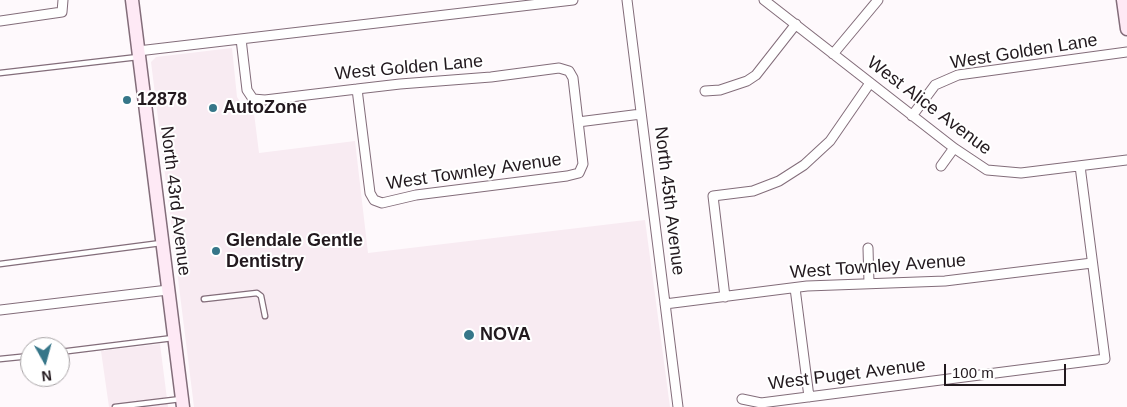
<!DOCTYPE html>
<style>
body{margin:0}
#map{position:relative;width:1127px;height:407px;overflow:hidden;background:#fef9fc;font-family:Arial,sans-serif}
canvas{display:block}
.north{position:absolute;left:20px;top:337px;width:50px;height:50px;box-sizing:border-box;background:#fff;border:1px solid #a7a3a5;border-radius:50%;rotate:173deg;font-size:14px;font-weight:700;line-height:20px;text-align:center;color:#22191e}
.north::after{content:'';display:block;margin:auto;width:18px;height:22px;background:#367689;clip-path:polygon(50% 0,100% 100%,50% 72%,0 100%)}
.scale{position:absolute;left:944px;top:364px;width:122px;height:22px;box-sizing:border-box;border:2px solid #22191e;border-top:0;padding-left:6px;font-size:15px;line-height:18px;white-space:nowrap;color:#22191e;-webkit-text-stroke:4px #fff;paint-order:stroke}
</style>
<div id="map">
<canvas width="1127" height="407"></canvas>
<div class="north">N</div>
<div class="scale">100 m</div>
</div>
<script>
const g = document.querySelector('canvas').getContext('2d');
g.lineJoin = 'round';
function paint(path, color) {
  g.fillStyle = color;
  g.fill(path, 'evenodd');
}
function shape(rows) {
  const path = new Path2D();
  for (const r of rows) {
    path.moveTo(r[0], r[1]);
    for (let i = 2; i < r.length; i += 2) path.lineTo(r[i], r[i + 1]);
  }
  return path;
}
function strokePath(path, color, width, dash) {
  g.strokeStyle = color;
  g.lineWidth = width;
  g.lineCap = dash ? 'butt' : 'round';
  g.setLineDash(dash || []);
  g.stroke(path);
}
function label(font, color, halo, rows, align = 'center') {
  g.font = font + ' Arial,sans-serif';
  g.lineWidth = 4;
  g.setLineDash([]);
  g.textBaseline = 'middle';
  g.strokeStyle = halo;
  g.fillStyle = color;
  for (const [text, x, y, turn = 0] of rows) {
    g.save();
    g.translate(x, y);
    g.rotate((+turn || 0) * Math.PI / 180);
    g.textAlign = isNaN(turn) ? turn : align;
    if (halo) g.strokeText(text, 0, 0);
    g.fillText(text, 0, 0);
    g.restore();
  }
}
paint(shape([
 [232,48,237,97,245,109,254,113,259,153,355,141,368,253,645,220,670,407,194,407,151,62,156,57],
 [160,344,168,407,109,407,101,351]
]), '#f8ebf2');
const lane = shape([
 [0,73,138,57],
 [0,264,161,243],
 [204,299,257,293,261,296,265,316],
 [60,352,173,338],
 [0,359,30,356],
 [115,407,181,399]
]);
const street = shape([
 [627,0,678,407],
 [764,0,954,148,987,170,1021,173,1127,160],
 [0,21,62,12,63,0],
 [241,39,247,90,253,99,265,100,357,89,400,84,491,77,559,68,569,71,573,78,583,164,579,173,567,176,416,195,382,203,374,200,370,193,357,89],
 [138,51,573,0],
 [833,54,878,0],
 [705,91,720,90,747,81,756,75,796,24],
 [912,116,935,85,958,75,1127,52],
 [578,122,641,114],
 [941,166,954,148],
 [868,248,869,283],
 [795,288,809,397],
 [725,297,713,196,753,191,779,181,804,165,830,141,870,83],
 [665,304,807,286,945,281,1092,263],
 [0,310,168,290],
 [742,399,761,403,1105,359,1080,166]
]);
const secondary = shape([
 [132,0,183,407],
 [1123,0,1127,29]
]);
strokePath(lane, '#836d7a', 7);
strokePath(street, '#836d7a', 11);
strokePath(secondary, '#836d7a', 15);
strokePath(lane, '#fff', 4.5);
strokePath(street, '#fff', 9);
strokePath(secondary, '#fee9f5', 12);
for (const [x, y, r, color] of [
 [127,100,5,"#367689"],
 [213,108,5,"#367689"],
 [216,251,5,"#367689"],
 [469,335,6,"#367689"]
]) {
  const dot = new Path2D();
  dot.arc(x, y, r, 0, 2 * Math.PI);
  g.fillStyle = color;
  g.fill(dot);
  strokePath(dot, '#fff', 2);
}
label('18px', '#22191e', '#fff', [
 ["West Golden Lane",1024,52,-9],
 ["West Golden Lane",409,68,-5],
 ["West Alice Avenue",929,106,37],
 ["West Townley Avenue",474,172,-8],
 ["North 43rd Avenue",175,201,83],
 ["North 45th Avenue",669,201,83],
 ["West Townley Avenue",878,267,-4],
 ["West Puget Avenue",847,375,-7]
]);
label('bold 18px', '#22191e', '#fff', [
 ["12878",137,100],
 ["AutoZone",223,108],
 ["Glendale Gentle",226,241],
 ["Dentistry",226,262],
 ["NOVA",480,335]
], 'left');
</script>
